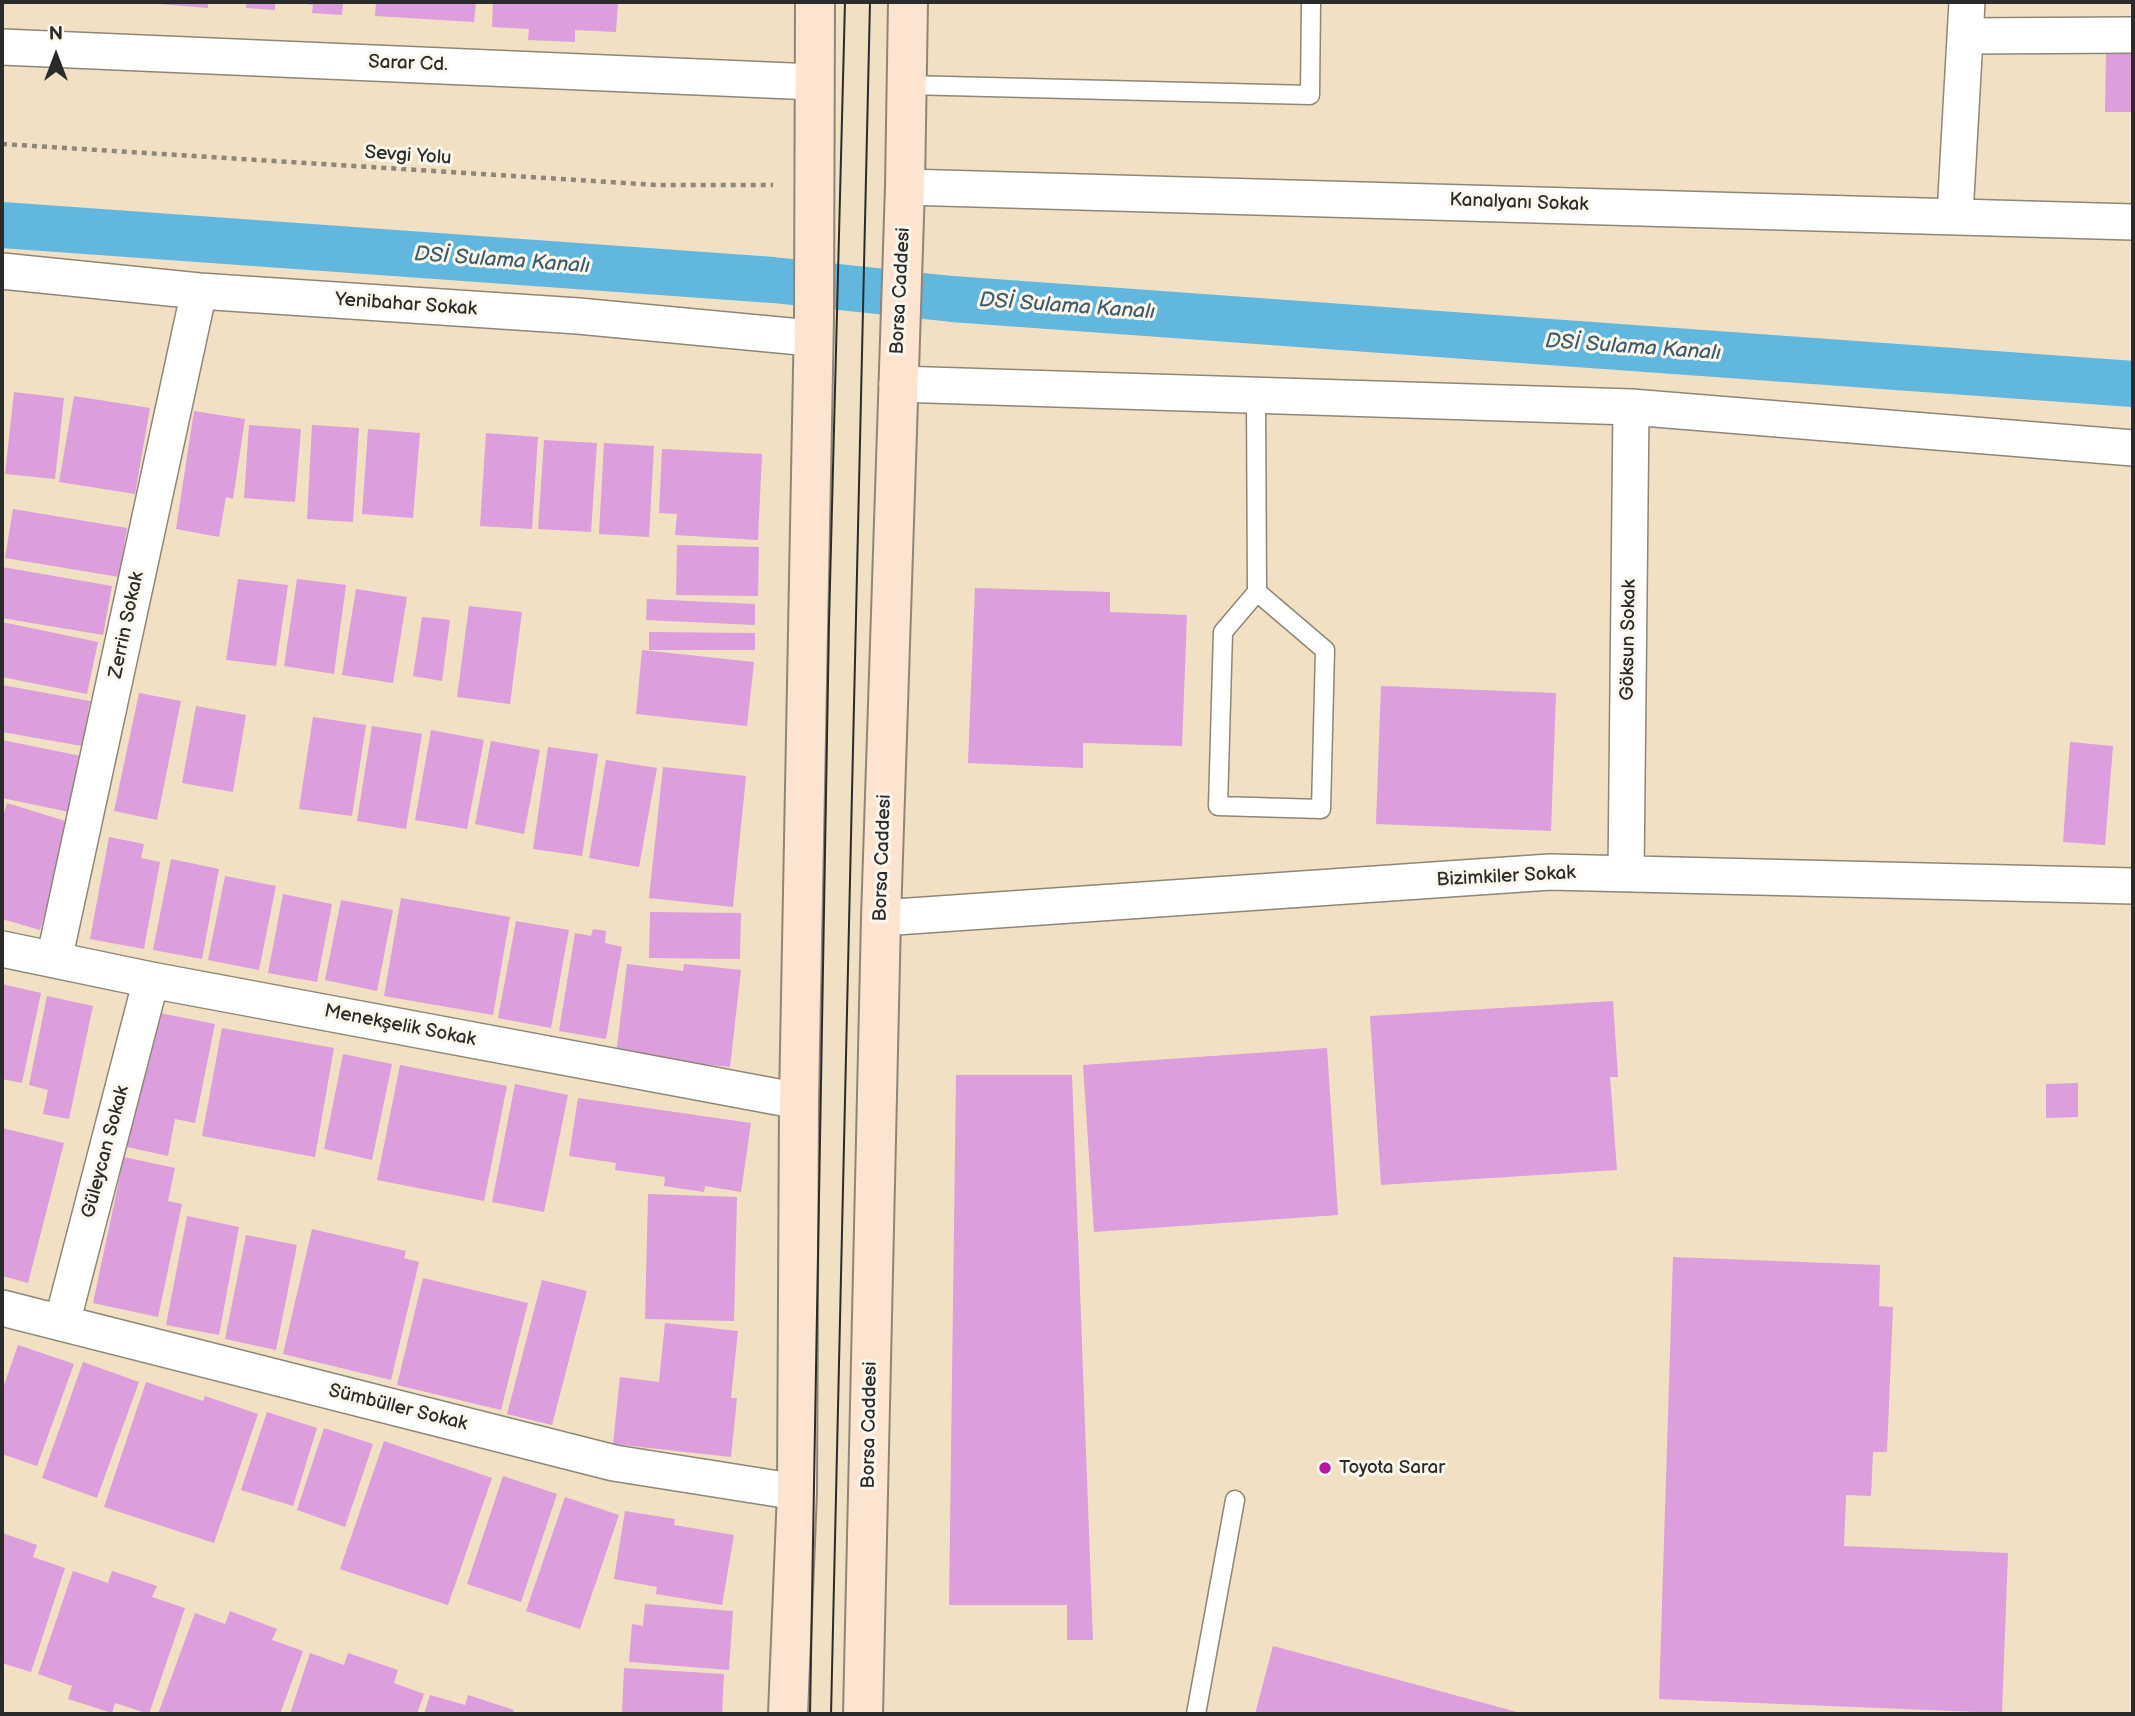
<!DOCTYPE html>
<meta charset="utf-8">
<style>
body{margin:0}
#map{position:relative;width:2135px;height:1716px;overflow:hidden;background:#f1e0c3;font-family:"Balsamiq Sans",sans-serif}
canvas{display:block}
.frame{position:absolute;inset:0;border:4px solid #2b2b2b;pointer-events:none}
.north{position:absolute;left:21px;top:21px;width:70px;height:70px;-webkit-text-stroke:5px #fbf7ec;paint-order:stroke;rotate:0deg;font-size:19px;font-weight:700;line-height:28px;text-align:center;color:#2b2b2b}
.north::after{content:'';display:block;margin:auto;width:24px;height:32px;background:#2b2b2b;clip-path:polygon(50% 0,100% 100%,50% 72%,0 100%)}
</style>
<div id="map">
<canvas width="2135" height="1716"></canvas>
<div class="frame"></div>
<div class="north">N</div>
</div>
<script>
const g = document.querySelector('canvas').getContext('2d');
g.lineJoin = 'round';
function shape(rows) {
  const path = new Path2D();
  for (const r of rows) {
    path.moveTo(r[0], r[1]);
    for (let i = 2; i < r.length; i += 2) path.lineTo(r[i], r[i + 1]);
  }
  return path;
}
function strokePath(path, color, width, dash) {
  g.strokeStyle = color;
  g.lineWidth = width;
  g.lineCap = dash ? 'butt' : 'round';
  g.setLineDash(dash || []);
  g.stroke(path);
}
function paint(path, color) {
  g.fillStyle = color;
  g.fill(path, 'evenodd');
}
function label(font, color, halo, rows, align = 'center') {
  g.font = font + ' "Balsamiq Sans",sans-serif';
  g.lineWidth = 6;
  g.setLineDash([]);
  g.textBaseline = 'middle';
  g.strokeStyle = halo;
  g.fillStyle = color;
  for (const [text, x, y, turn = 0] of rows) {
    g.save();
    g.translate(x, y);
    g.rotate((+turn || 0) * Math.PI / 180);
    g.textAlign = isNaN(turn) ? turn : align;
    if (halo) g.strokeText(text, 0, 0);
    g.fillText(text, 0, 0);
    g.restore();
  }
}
strokePath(shape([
 [2,225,773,280,952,299,2133,384]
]), '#62b7de', 46);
paint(shape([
 [134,2,208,2,208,8],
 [247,2,275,2,275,10,246,8],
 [297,2,343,2,342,15,312,13,313,5],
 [376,2,476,2,474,22,375,16],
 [493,2,618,2,616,32,575,30,575,42,528,40,529,29,492,27],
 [2106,51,2133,52,2133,112,2105,112],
 [14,392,64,398,55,479,5,474],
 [74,396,150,408,135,494,59,482],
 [194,411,245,419,233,499,226,497,219,537,176,529],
 [249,425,301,429,295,502,244,498],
 [312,425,359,428,353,522,307,519],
 [368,429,420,433,413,518,362,514],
 [486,433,538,437,532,529,480,526],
 [544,440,597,443,591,532,538,529],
 [604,443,654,446,649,537,599,534],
 [662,449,762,454,758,540,675,535,677,514,659,513],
 [13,509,127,528,119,577,5,558],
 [677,545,759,547,758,596,676,595],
 [2,567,112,586,103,635,2,618],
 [238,579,288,585,276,666,226,660],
 [297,579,346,585,334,674,284,666],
 [975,588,1110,592,1110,612,1187,615,1182,746,1083,743,1083,768,968,763],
 [356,589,407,597,393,683,342,675],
 [647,599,755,604,755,625,646,620],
 [469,606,522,612,510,704,457,697],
 [422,617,450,620,442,681,413,676],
 [2,622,98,642,87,694,2,677],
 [649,632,755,633,755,650,649,650],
 [642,650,754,662,747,726,636,714],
 [2,685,90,701,82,746,2,732],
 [1381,686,1556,693,1551,831,1376,824],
 [139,693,181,701,157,820,114,811],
 [196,706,246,715,233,792,182,783],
 [313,717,366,725,352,816,299,809],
 [372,726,422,734,406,829,357,821],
 [431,730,484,740,467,829,415,820],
 [2,740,81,756,69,812,2,798],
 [491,741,540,750,524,834,475,824],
 [2070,742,2113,746,2105,845,2063,842],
 [548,747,598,754,582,856,533,849],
 [606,760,657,768,639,867,589,858],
 [663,767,746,776,733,907,649,898],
 [7,803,72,823,40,930,2,919,2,820],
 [109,837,144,844,141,858,160,862,144,949,90,939],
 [171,859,219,869,202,959,153,950],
 [225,876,276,886,259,970,208,960],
 [283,894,332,904,317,982,268,973],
 [401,898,510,917,493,1015,384,996],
 [341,900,393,910,377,991,325,980],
 [650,912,741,913,740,959,649,958],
 [516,921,569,930,551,1028,498,1018],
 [593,929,606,931,605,943,622,947,606,1039,559,1031,575,933,591,936],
 [627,964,683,971,684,964,741,970,730,1067,616,1055],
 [2,984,41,993,22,1083,2,1079],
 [47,996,93,1006,69,1119,43,1114,48,1090,29,1085],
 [1613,1001,1618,1077,1610,1077,1617,1170,1381,1185,1370,1016],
 [155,1012,215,1024,195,1123,175,1119,168,1156,127,1147],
 [222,1028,334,1048,315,1157,202,1136],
 [1327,1048,1338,1215,1094,1232,1083,1065],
 [343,1054,392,1064,372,1160,324,1149],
 [400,1065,507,1086,484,1201,377,1180],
 [956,1075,1072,1075,1093,1640,1067,1640,1067,1605,949,1605],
 [2078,1083,2078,1117,2046,1118,2046,1084],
 [515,1084,568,1095,544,1212,492,1202],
 [578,1098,751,1123,741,1192,705,1186,704,1192,664,1186,665,1177,615,1170,616,1163,569,1156],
 [2,1128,64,1143,28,1283,2,1276],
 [124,1157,175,1168,168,1201,182,1204,158,1317,93,1303],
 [648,1194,737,1197,734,1321,645,1319],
 [187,1216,239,1227,219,1335,166,1325],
 [312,1229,406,1251,404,1258,419,1262,391,1380,283,1354],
 [246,1235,297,1245,276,1350,225,1339],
 [1673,1257,1880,1265,1879,1306,1893,1307,1887,1452,1873,1452,1871,1496,1846,1495,1844,1546,2008,1553,2002,1713,1659,1699],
 [423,1278,528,1303,501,1410,397,1385],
 [542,1280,587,1291,552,1425,507,1414],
 [665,1323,738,1331,731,1398,737,1398,731,1457,613,1444,620,1377,659,1382],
 [18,1345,74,1364,37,1466,2,1454,2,1391],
 [83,1362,139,1382,97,1498,42,1478],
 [146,1382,203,1401,205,1396,258,1414,214,1543,104,1507],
 [267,1412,317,1428,293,1506,241,1490],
 [324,1428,373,1444,345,1527,297,1510],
 [384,1441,492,1478,448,1605,340,1569],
 [503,1476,557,1494,521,1602,467,1584],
 [565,1497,619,1515,580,1629,526,1611],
 [625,1511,675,1519,674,1525,734,1535,722,1605,656,1594,657,1587,614,1579],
 [2,1533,37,1545,33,1557,65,1568,31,1672,2,1663],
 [73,1571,108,1583,112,1571,157,1586,152,1597,185,1608,149,1714,115,1703,112,1713,68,1699,72,1686,38,1674],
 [645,1604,733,1611,729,1670,629,1662,632,1624,643,1626],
 [230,1611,277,1629,272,1640,303,1651,280,1714,158,1714,195,1613,225,1624],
 [1273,1646,1521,1713,1521,1714,1255,1714],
 [310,1653,344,1665,348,1653,398,1670,394,1683,424,1694,417,1714,290,1714],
 [624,1668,724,1674,722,1714,622,1714],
 [430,1695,465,1705,468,1695,514,1710,512,1714,424,1714]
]), '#dc9edc');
const lane = shape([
 [907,85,1310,95,1311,2],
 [1256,395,1257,592,1223,632,1218,806,1321,809,1325,650,1257,592],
 [1196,1714,1235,1500]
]);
const street = shape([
 [1965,36,2133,35],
 [2,47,814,82],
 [905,187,2133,222],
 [1955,215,1967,2],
 [2,271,199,291,578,316,811,338],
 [897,384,1631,407,2133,448],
 [1626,874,1631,407],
 [881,918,1550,872,2133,886],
 [2,949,151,980,799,1101],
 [54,960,199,291],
 [2,1308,614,1463,797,1492],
 [62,1323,151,980]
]);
const secondary = shape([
 [788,1714,797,1492,799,1101,814,318,815,2],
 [863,1714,881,918,905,187,908,2]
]);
strokePath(lane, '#8e8677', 21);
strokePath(street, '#8e8677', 38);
strokePath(secondary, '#8e8677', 42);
strokePath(shape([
 [2,144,657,185,773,185]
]), '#8e8677', 4.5, [5, 5]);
strokePath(lane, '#fff', 18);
strokePath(street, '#fff', 35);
strokePath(secondary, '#fde4d0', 38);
strokePath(shape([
 [810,1714,829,623,845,2],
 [831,1714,870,2]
]), '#2b2b2b', 2);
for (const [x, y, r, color] of [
 [1325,1468,7,"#b5179e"]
]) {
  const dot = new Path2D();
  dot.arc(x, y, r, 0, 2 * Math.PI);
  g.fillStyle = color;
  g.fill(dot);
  strokePath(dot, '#fbf7ec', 2.5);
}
label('19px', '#2b2b2b', '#fbf7ec', [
 ["Sarar Cd.",408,64,2],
 ["Sevgi Yolu",408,156,4],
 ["Kanalyanı Sokak",1519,203,2],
 ["Borsa Caddesi",901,291,-87],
 ["Yenibahar Sokak",406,305,4],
 ["Zerrin Sokak",127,625,-78],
 ["Göksun Sokak",1629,640,-89],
 ["Borsa Caddesi",883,858,-88],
 ["Bizimkiler Sokak",1506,877,-3],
 ["Menekşelik Sokak",400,1026,11],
 ["Güleycan Sokak",106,1152,-75],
 ["Sümbüller Sokak",398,1408,14],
 ["Borsa Caddesi",870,1425,-89]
]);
label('19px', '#2b2b2b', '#fbf7ec', [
 ["Toyota Sarar",1339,1468]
], 'left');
label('italic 21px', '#3e5c6a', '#fbf7ec', [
 ["DSİ Sulama Kanalı",502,261,4],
 ["DSİ Sulama Kanalı",1067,307,4],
 ["DSİ Sulama Kanalı",1633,348,4]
]);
</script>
